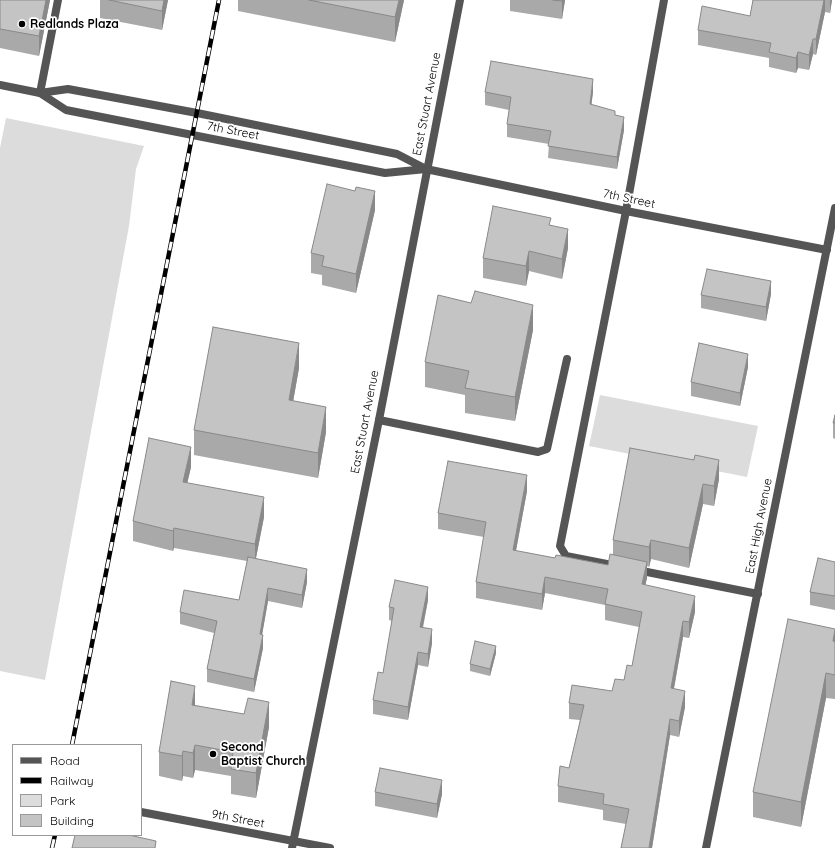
<!DOCTYPE html>
<style>
body{margin:0}
#map{position:relative;width:835px;height:848px;overflow:hidden;background:#fff;font-family:Quicksand,sans-serif}
canvas{display:block}
.legend{position:absolute;left:12px;top:744px;width:130px;height:92px;box-sizing:border-box;background:#fff;border:1px solid #999;margin:0;padding:5px 7px;list-style:none;font-size:12px;color:#000}
.legend li{display:flex;align-items:center;gap:8px;height:20px}
.legend b{width:20px;border:1px solid #999}
</style>
<div id="map">
<canvas width="835" height="848"></canvas>
<ul class="legend">
<li><b style="height:5px;background:#555"></b>Road</li>
<li><b style="height:5px;background:#000"></b>Railway</li>
<li><b style="height:11px;background:#dcdcdc"></b>Park</li>
<li><b style="height:11px;background:#c4c4c4"></b>Building</li>
</ul>
</div>
<script>
const g = document.querySelector('canvas').getContext('2d');
g.lineJoin = 'round';
function paint(path, color) {
  g.fillStyle = color;
  g.fill(path, 'evenodd');
}
function shape(rows) {
  const path = new Path2D();
  for (const r of rows) {
    path.moveTo(r[0], r[1]);
    for (let i = 2; i < r.length; i += 2) path.lineTo(r[i], r[i + 1]);
  }
  return path;
}
function strokePath(path, color, width, dash) {
  g.strokeStyle = color;
  g.lineWidth = width;
  g.lineCap = dash ? 'butt' : 'round';
  g.setLineDash(dash || []);
  g.stroke(path);
}
function label(font, color, halo, rows, align = 'center') {
  g.font = font + ' Quicksand,sans-serif';
  g.lineWidth = 3.5;
  g.setLineDash([]);
  g.textBaseline = 'middle';
  g.strokeStyle = halo;
  g.fillStyle = color;
  for (const [text, x, y, turn = 0] of rows) {
    g.save();
    g.translate(x, y);
    g.rotate((+turn || 0) * Math.PI / 180);
    g.textAlign = isNaN(turn) ? turn : align;
    if (halo) g.strokeText(text, 0, 0);
    g.fillText(text, 0, 0);
    g.restore();
  }
}
paint(shape([
 [6,118,144,146,136,169,129,226,45,680,0,671,0,148],
 [600,395,758,426,747,477,589,446]
]), '#dcdcdc');
strokePath(shape([
 [40,93,58,0],
 [379,420,538,452,547,449,567,359],
 [617,566,566,556,560,546,626,211,664,0],
 [637,570,758,594]
]), '#555', 8);
strokePath(shape([
 [0,85,40,93,68,89,197,113,397,154,426,169,626,211,827,250],
 [40,93,66,110,385,173,426,169],
 [141,812,330,848],
 [292,848,379,420,460,0],
 [706,848,835,208]
]), '#555', 8);
const rail = shape([
 [72,745,219,0],
 [52,848,55,835]
]);
strokePath(rail, '#000', 4.5);
strokePath(rail, '#fff', 3, [9]);
paint(shape([
 [0,0,50,0,39,56,0,48],
 [100,0,168,0,162,30,100,18],
 [238,0,404,0,395,42,238,11],
 [510,0,565,0,562,19,510,11],
 [753,0,832,0,830,13,825,12,816,55,813,54,809,70,798,68,796,73,769,67,769,58,698,45,698,30,750,16],
 [485,92,593,92,591,105,615,116,624,130,617,169,548,158,549,144,507,137,507,124,509,110,485,105],
 [355,191,375,210,356,293,322,285,322,275,311,273,311,253],
 [551,225,568,248,562,279,529,271,526,286,483,278,483,258],
 [771,294,766,321,701,308,701,295],
 [533,330,515,421,465,413,465,395,425,387,425,362],
 [748,367,740,406,691,396,691,382],
 [299,368,293,401,326,432,318,478,194,455,194,430],
 [835,415,835,439,833,438,833,423],
 [630,448,719,479,714,506,703,504,689,568,651,559,649,567,647,566,647,578,645,585,695,612,689,638,683,637,674,689,685,707,679,737,670,735,652,848,621,848,626,824,603,820,603,810,558,802,558,786,569,768,580,720,569,719,569,703,612,691,624,680,632,666,639,627,605,620,605,605,545,593,542,610,476,598,476,582,484,537,438,529,438,513,527,491,516,551,555,558,608,565,613,555,613,540],
 [191,467,187,483,264,517,256,558,307,582,302,608,268,601,262,634,263,648,254,692,207,682,207,669,214,633,180,624,180,612,239,600,247,561,174,548,173,551,133,541,133,521],
 [835,562,835,610,810,605,810,592],
 [428,600,423,628,432,643,428,667,418,665,408,720,373,714,373,700,383,673,392,621,389,620,389,607],
 [835,629,835,699,826,698,801,827,753,817,753,792],
 [496,653,490,676,470,671,470,664],
 [195,705,269,727,256,798,231,794,231,776,195,770,193,778,183,776,182,781,159,776,159,752],
 [375,792,442,794,437,818,375,806]
]), '#a9a9a9');
paint(shape([
 [46,0,50,0,39,56,39,36],
 [164,0,168,0,162,30,162,11],
 [399,0,404,0,395,42,395,17],
 [562,0,565,0,562,19],
 [824,0,825,0,825,12,816,55,816,39],
 [830,0,832,0,830,13],
 [813,39,813,54,809,70,809,55],
 [798,52,798,68,796,73,796,58],
 [593,79,593,92,590,117,590,104],
 [624,117,624,130,617,169,617,157],
 [375,191,375,210,356,293,356,274],
 [568,229,568,248,562,279,562,259],
 [529,251,529,271,526,286,526,266],
 [771,281,771,294,766,321,766,307],
 [533,305,533,330,515,421,515,397],
 [299,343,299,368,289,425,289,400],
 [748,354,748,367,740,406,740,393],
 [326,407,326,432,318,478,318,453],
 [191,447,191,467,183,502,183,482],
 [719,460,719,479,714,506,714,486],
 [527,475,527,491,513,566,513,550],
 [703,484,703,504,689,568,689,548],
 [264,497,264,517,255,563,255,544],
 [174,528,174,548,173,551,173,531],
 [651,540,651,559,649,567,649,547],
 [647,562,647,578,642,600,642,584],
 [307,569,307,582,302,608,302,595],
 [545,577,545,593,542,610,542,594],
 [428,587,428,600,420,640,420,627],
 [268,588,268,601,260,647,260,634],
 [695,596,695,612,689,638,689,622],
 [683,621,683,637,671,704,671,688],
 [432,629,432,643,428,667,428,654],
 [835,631,835,655,833,641],
 [263,635,263,648,254,692,254,679],
 [496,646,496,653,490,676,490,669],
 [418,652,418,665,408,720,408,707],
 [826,673,826,698,801,827,801,802],
 [195,686,195,710,192,705],
 [685,691,685,707,679,737,679,721],
 [269,702,269,727,256,798,256,773],
 [670,719,670,735,652,848,649,848],
 [195,745,195,770,193,778,193,753],
 [183,751,183,776,182,781,182,756],
 [442,780,442,794,437,818,437,804]
]), '#898989');
const building = shape([
 [0,0,46,0,39,36,0,29,0,0],
 [109,0,164,0,162,11,109,0],
 [309,0,399,0,395,17,309,0],
 [553,0,562,0,562,1,553,0],
 [753,0,824,0,816,39,813,39,809,55,798,52,796,58,769,52,771,43,698,30,702,6,750,16,753,0],
 [491,61,593,79,590,104,615,111,615,115,624,117,617,157,548,146,551,131,507,124,511,97,485,92,491,61],
 [327,184,355,191,356,187,375,191,356,274,322,266,324,256,311,253,327,184],
 [493,206,551,218,549,225,568,229,562,259,529,251,526,266,483,258,493,206],
 [707,269,771,281,766,307,701,295,707,269],
 [475,291,533,305,515,397,465,388,469,371,425,362,438,295,471,303,475,291],
 [213,327,299,343,289,400,326,407,318,453,194,430,213,327],
 [699,343,748,354,740,393,691,382,699,343],
 [835,415,835,423,833,423,835,415],
 [149,438,191,447,183,482,264,497,255,544,174,528,173,531,133,521,149,438],
 [630,448,694,460,695,455,719,460,714,486,703,484,689,548,651,540,649,547,613,540,630,448],
 [448,461,527,475,513,550,555,558,556,555,608,565,610,554,647,562,642,584,695,596,689,622,683,621,671,688,685,691,679,721,670,719,649,848,621,848,629,809,603,804,604,794,558,786,560,766,569,768,584,705,569,703,572,685,612,691,615,679,624,680,627,665,632,666,642,612,605,604,608,589,545,577,542,594,476,582,486,522,438,513,448,461],
 [248,557,307,569,302,595,268,588,260,634,263,635,254,679,207,669,217,621,180,612,184,590,239,600,248,557],
 [818,558,835,562,835,596,810,592,818,558],
 [395,580,428,587,420,627,432,629,428,654,418,652,408,707,373,700,378,672,383,673,394,608,389,607,395,580],
 [788,619,835,629,833,641,835,642,835,675,826,673,801,802,753,792,788,619],
 [475,641,496,646,490,669,470,664,475,641],
 [171,681,195,686,192,705,244,714,248,698,269,702,256,773,231,769,233,752,195,745,193,753,183,751,182,756,159,752,171,681],
 [380,768,442,780,437,804,375,792,380,768],
 [75,835,129,835,156,841,155,848,72,848,75,835]
]);
paint(building, '#c4c4c4');
strokePath(building, '#898989', 1);
for (const [x, y, r, color] of [
 [22,24,4,"#000"],
 [213,754,4,"#000"]
]) {
  const dot = new Path2D();
  dot.arc(x, y, r, 0, 2 * Math.PI);
  g.fillStyle = color;
  g.fill(dot);
  strokePath(dot, '#fff', 1.5);
}
label('bold 12px', '#000', '#fff', [
 ["Redlands Plaza",30,24],
 ["Second",221,747],
 ["Baptist Church",221,761]
], 'left');
label('12px', '#000', '#fff', [
 ["East Stuart Avenue",427,104,-79],
 ["7th Street",233,131,11],
 ["7th Street",629,199,12],
 ["East Stuart Avenue",365,422,-79],
 ["East High Avenue",759,526,-79],
 ["9th Street",238,819,11]
]);
</script>
